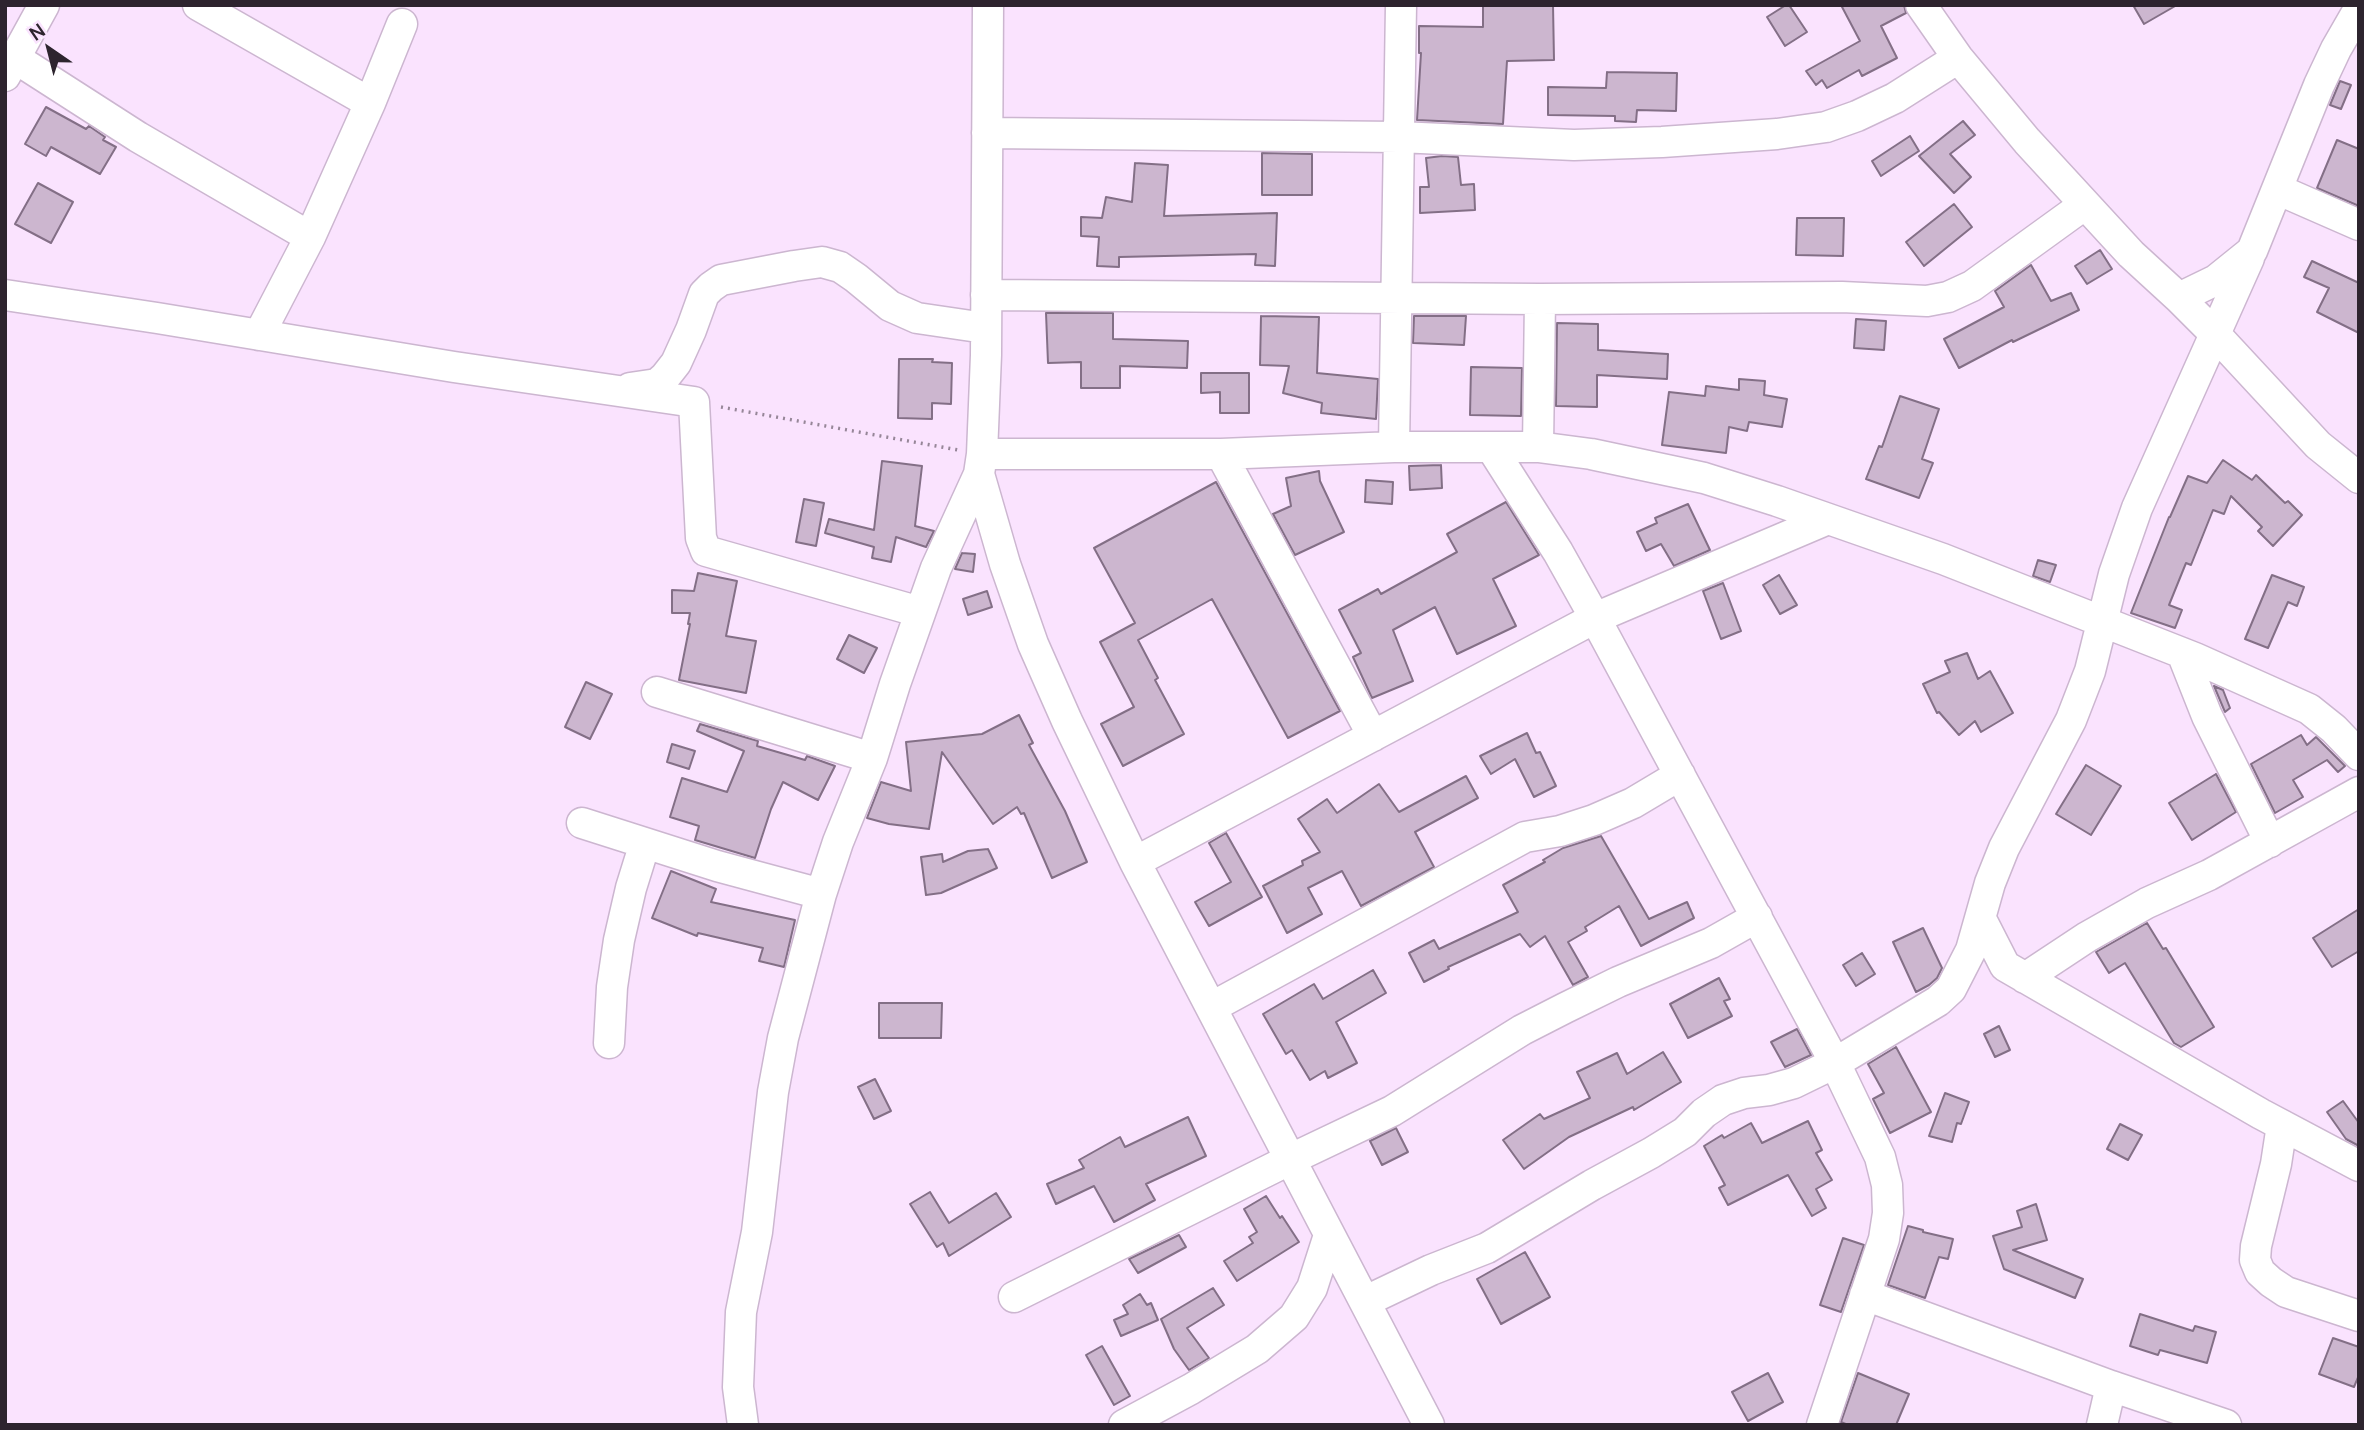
<!DOCTYPE html>
<style>
body{margin:0}
#map{position:relative;width:2364px;height:1430px;overflow:hidden;background:#fae3fe;font-family:Manrope,sans-serif}
canvas{display:block}
.frame{position:absolute;inset:0;border:7px solid #2d242e;pointer-events:none}
.north{position:absolute;left:14px;top:14px;width:70px;height:70px;-webkit-text-stroke:5px #fae3fe;paint-order:stroke;rotate:325deg;font-size:19px;font-weight:700;line-height:28px;text-align:center;color:#2d242e}
.north::after{content:'';display:block;margin:auto;width:24px;height:32px;background:#2d242e;clip-path:polygon(50% 0,100% 100%,50% 72%,0 100%)}
</style>
<div id="map">
<canvas width="2364" height="1430"></canvas>
<div class="frame"></div>
<div class="north">N</div>
</div>
<script>
const g = document.querySelector('canvas').getContext('2d');
g.lineJoin = 'round';
function paint(path, color) {
  g.fillStyle = color;
  g.fill(path, 'evenodd');
}
function shape(rows) {
  const path = new Path2D();
  for (const r of rows) {
    path.moveTo(r[0], r[1]);
    for (let i = 2; i < r.length; i += 2) path.lineTo(r[i], r[i + 1]);
  }
  return path;
}
function strokePath(path, color, width, dash) {
  g.strokeStyle = color;
  g.lineWidth = width;
  g.lineCap = dash ? 'butt' : 'round';
  g.setLineDash(dash || []);
  g.stroke(path);
}
const building = shape([
 [1483,5,1553,5,1554,60,1507,61,1503,124,1417,120,1421,53,1419,53,1419,26,1483,27,1483,5],
 [1786,5,1789,5,1807,32,1785,46,1767,17,1786,5],
 [1841,5,1904,5,1906,13,1881,26,1897,58,1862,76,1859,70,1827,88,1822,80,1816,85,1806,71,1860,41,1841,5],
 [2133,5,2177,5,2144,24,2133,5],
 [1607,72,1677,73,1676,111,1637,110,1636,122,1615,121,1615,116,1548,115,1548,87,1606,88,1607,72],
 [2340,81,2351,85,2341,109,2330,105,2340,81],
 [46,107,86,129,89,126,105,137,103,140,116,147,100,174,51,147,46,156,25,144,46,107],
 [1963,121,1975,135,1950,154,1971,177,1954,193,1919,156,1963,121],
 [1910,136,1919,151,1881,176,1872,161,1910,136],
 [2337,140,2359,149,2359,206,2317,188,2337,140],
 [1262,153,1312,154,1312,195,1262,195,1262,153],
 [1442,156,1458,157,1461,185,1474,184,1475,210,1420,213,1420,187,1429,187,1426,158,1442,156],
 [1135,163,1168,165,1164,216,1277,213,1275,266,1255,265,1256,254,1119,257,1119,267,1097,266,1099,237,1081,236,1081,217,1102,218,1106,197,1132,202,1135,163],
 [38,183,73,202,51,243,15,224,38,183],
 [1954,204,1972,227,1924,266,1906,242,1954,204],
 [1797,218,1844,218,1843,256,1796,255,1797,218],
 [2100,250,2112,269,2087,284,2075,266,2100,250],
 [2312,261,2359,283,2359,333,2317,312,2329,288,2304,277,2312,261],
 [2031,265,2051,301,2071,293,2079,310,2013,342,2012,340,1959,368,1944,339,2004,307,1995,291,2031,265],
 [1046,313,1113,313,1113,339,1188,341,1187,368,1120,366,1120,388,1081,388,1081,362,1048,363,1046,313],
 [1261,316,1319,317,1317,373,1378,379,1376,419,1321,413,1322,403,1283,393,1289,366,1260,365,1261,316],
 [1414,316,1466,316,1464,345,1413,343,1414,316],
 [1856,319,1886,321,1884,350,1854,348,1856,319],
 [1557,323,1598,324,1598,350,1668,354,1667,379,1597,375,1597,407,1556,406,1557,323],
 [899,359,933,359,932,362,952,363,951,404,932,403,932,419,898,418,899,359],
 [1471,367,1522,368,1521,416,1470,415,1471,367],
 [1201,373,1249,373,1249,413,1220,413,1220,392,1201,393,1201,373],
 [1739,379,1765,381,1764,395,1787,399,1782,427,1749,422,1747,431,1729,427,1726,453,1662,445,1669,392,1705,396,1706,386,1739,390,1739,379],
 [1900,396,1939,409,1922,459,1933,463,1919,498,1866,479,1879,446,1882,447,1900,396],
 [2223,460,2252,480,2256,475,2285,503,2288,501,2302,515,2273,546,2258,531,2262,527,2231,496,2224,514,2213,510,2191,565,2186,563,2169,605,2182,610,2175,628,2131,613,2169,517,2170,517,2188,476,2207,483,2223,460],
 [882,461,922,466,915,526,934,531,926,547,896,537,891,562,872,558,874,547,825,533,829,519,874,530,882,461],
 [1441,465,1442,488,1410,490,1409,466,1441,465],
 [1319,471,1320,481,1344,532,1295,555,1273,514,1291,506,1286,478,1319,471],
 [1366,480,1393,482,1392,504,1365,502,1366,480],
 [1216,482,1340,711,1288,738,1212,599,1138,640,1158,678,1155,680,1184,734,1123,766,1101,724,1134,707,1100,642,1135,623,1094,548,1216,482],
 [804,499,824,503,816,546,796,542,804,499],
 [1506,502,1539,555,1493,579,1516,626,1457,654,1435,607,1393,630,1413,681,1372,698,1353,657,1361,653,1339,610,1378,589,1381,594,1457,552,1447,534,1506,502],
 [1688,504,1710,550,1674,566,1661,544,1646,551,1637,532,1657,523,1655,518,1688,504],
 [962,553,975,554,973,572,955,569,962,553],
 [2038,560,2056,565,2050,582,2033,576,2038,560],
 [698,573,737,581,726,636,756,641,746,693,679,680,690,624,688,624,690,613,672,613,672,590,694,591,698,573],
 [1779,575,1797,605,1780,614,1763,585,1779,575],
 [2272,575,2304,587,2297,606,2288,602,2268,648,2245,639,2272,575],
 [1723,583,1741,631,1721,639,1703,591,1723,583],
 [987,591,992,607,968,615,963,599,987,591],
 [849,635,877,648,864,673,837,659,849,635],
 [1967,653,1978,679,1990,671,2013,713,1981,732,1975,721,1959,735,1939,712,1937,713,1923,684,1950,672,1945,661,1967,653],
 [586,682,612,694,590,739,565,727,586,682],
 [2214,686,2223,690,2230,708,2225,712,2214,686],
 [1019,715,1033,743,1029,745,1065,811,1087,862,1052,878,1024,813,1021,814,1017,807,993,824,942,752,929,829,889,824,867,818,881,782,911,791,906,742,982,734,1019,715],
 [700,724,758,741,757,746,805,760,807,756,835,766,818,800,783,782,771,809,755,858,695,840,699,826,670,817,682,778,727,792,744,751,697,731,700,724],
 [1527,733,1536,753,1540,752,1556,786,1534,797,1515,759,1491,774,1480,756,1527,733],
 [2301,735,2307,745,2316,737,2345,766,2338,772,2327,760,2293,780,2303,797,2275,813,2251,764,2301,735],
 [672,744,695,751,689,769,667,762,672,744],
 [2086,765,2121,786,2091,835,2056,814,2086,765],
 [2216,774,2236,812,2192,840,2169,803,2216,774],
 [1466,776,1478,798,1415,832,1434,867,1361,906,1342,871,1308,888,1322,914,1287,933,1263,886,1303,865,1302,861,1320,852,1298,819,1327,799,1337,813,1379,784,1399,812,1466,776],
 [1226,833,1262,897,1209,926,1195,902,1231,882,1209,843,1226,833],
 [1601,836,1649,919,1687,902,1694,918,1641,946,1619,906,1585,927,1587,931,1568,942,1588,977,1573,985,1545,936,1530,947,1520,934,1448,967,1449,969,1424,982,1409,953,1434,940,1439,949,1518,912,1503,885,1545,862,1543,860,1563,848,1601,836],
 [988,849,997,868,941,893,926,895,921,857,942,854,943,862,968,851,988,849],
 [671,871,716,889,711,902,795,920,784,967,759,961,763,948,698,933,697,936,652,918,671,871],
 [2359,909,2359,951,2332,967,2313,938,2359,909],
 [2147,923,2163,949,2166,948,2214,1027,2181,1047,2174,1043,2125,963,2109,973,2096,952,2147,923],
 [1923,928,1942,968,1937,978,1929,985,1916,992,1893,942,1923,928],
 [1862,953,1875,974,1856,986,1843,965,1862,953],
 [1373,970,1386,993,1336,1022,1357,1063,1328,1078,1325,1071,1310,1080,1292,1050,1286,1054,1263,1014,1314,984,1323,999,1373,970],
 [1719,978,1730,999,1724,1001,1732,1016,1688,1038,1670,1004,1719,978],
 [879,1003,942,1003,941,1038,879,1038,879,1003],
 [1999,1026,2010,1050,1995,1057,1984,1034,1999,1026],
 [1797,1029,1811,1055,1785,1067,1771,1042,1797,1029],
 [1896,1047,1931,1112,1890,1133,1873,1099,1884,1093,1868,1064,1896,1047],
 [1663,1052,1681,1082,1634,1110,1633,1107,1569,1137,1524,1169,1503,1140,1540,1114,1544,1119,1590,1098,1577,1072,1617,1053,1627,1074,1663,1052],
 [875,1079,891,1111,874,1119,858,1087,875,1079],
 [1945,1093,1969,1102,1961,1124,1957,1123,1952,1142,1929,1136,1945,1093],
 [2343,1101,2359,1123,2359,1146,2346,1139,2327,1112,2343,1101],
 [1188,1117,1206,1156,1146,1184,1155,1200,1114,1222,1094,1186,1056,1204,1047,1184,1084,1168,1079,1160,1120,1137,1125,1147,1188,1117],
 [1808,1121,1822,1150,1816,1153,1832,1180,1816,1189,1826,1208,1812,1216,1788,1175,1728,1205,1719,1188,1725,1185,1704,1146,1722,1135,1724,1138,1751,1123,1762,1143,1808,1121],
 [2120,1124,2142,1135,2128,1160,2107,1149,2120,1124],
 [1396,1128,1408,1152,1382,1165,1370,1141,1396,1128],
 [930,1192,949,1223,996,1193,1011,1217,949,1256,943,1243,937,1247,910,1204,930,1192],
 [1266,1196,1280,1218,1282,1216,1299,1242,1237,1281,1224,1261,1253,1243,1249,1237,1257,1232,1244,1209,1266,1196],
 [2036,1204,2047,1240,2013,1250,2083,1279,2075,1298,2004,1269,1993,1236,2022,1227,2017,1211,2036,1204],
 [1908,1226,1923,1230,1923,1232,1953,1239,1948,1259,1939,1257,1925,1298,1888,1285,1908,1226],
 [1179,1235,1186,1247,1138,1273,1129,1259,1179,1235],
 [1843,1238,1864,1245,1841,1312,1820,1305,1843,1238],
 [1525,1252,1550,1297,1501,1324,1477,1279,1525,1252],
 [1213,1288,1224,1305,1187,1328,1209,1358,1189,1370,1174,1349,1161,1319,1213,1288],
 [1140,1294,1147,1305,1151,1303,1158,1320,1121,1336,1114,1320,1128,1314,1123,1305,1140,1294],
 [2140,1314,2193,1331,2195,1326,2216,1332,2207,1363,2160,1350,2158,1355,2130,1346,2140,1314],
 [2333,1338,2359,1347,2359,1375,2354,1387,2319,1374,2333,1338],
 [1102,1346,1130,1396,1114,1405,1086,1355,1102,1346],
 [1768,1373,1783,1402,1748,1421,1732,1392,1768,1373],
 [1858,1373,1909,1394,1896,1425,1848,1425,1841,1422,1858,1373]
]);
paint(building, '#ccb6cf');
strokePath(building, '#836f86', 2);
const minor = shape([
 [198,5,370,103],
 [988,5,986,355,982,454,979,474,1005,564,1033,644,1067,721,1135,862,1429,1425],
 [1921,5,1958,58,2027,141,2131,254,2179,298,2216,280,2252,251,2319,85,2336,49,2359,9],
 [15,58,138,137,310,237],
 [5,76,44,5],
 [987,133,1399,137,1574,145,1662,142,1777,134,1826,127,1857,116,1895,98,1958,58],
 [2279,190,2359,225],
 [2249,258,2215,334,2318,445,2359,478],
 [5,295,157,318,454,367,694,402,701,538,706,551,920,612],
 [986,295,1540,299,1842,297,1927,301,1948,297,1972,286,2084,205],
 [259,335,310,237,370,103,402,24],
 [630,388,657,384,665,377,676,363,691,330,704,294,711,287,721,280,794,266,822,262,840,267,856,278,890,306,917,318,985,328],
 [1394,447,1401,5],
 [1491,447,1558,552,1595,618,1835,1063,1880,1157,1887,1185,1888,1213,1884,1239,1822,1425],
 [1538,447,1540,299],
 [982,454,1221,454,1394,447,1538,447,1591,454,1704,478,1777,501,1943,559,2195,658,2309,709,2334,729,2359,755],
 [1221,454,1373,736],
 [2182,653,2207,716,2270,842],
 [657,692,872,758],
 [582,823,717,866,821,894],
 [1135,862,1595,618,1828,519],
 [1981,919,2005,966,2261,1114,2359,1166],
 [2025,978,2087,937,2147,903,2209,875,2359,792],
 [1212,1007,1525,837,1560,831,1594,820,1633,803,1680,775],
 [609,1043,612,987,619,940,631,888,645,843],
 [2282,1125,2276,1164,2256,1246,2255,1260,2260,1272,2271,1282,2286,1292,2359,1316],
 [1865,1295,2111,1386,2226,1425],
 [1014,1297,1289,1160,1392,1111,1522,1030,1565,1008,1618,982,1711,943,1757,917],
 [1366,1301,1431,1270,1487,1248,1592,1185,1651,1153,1685,1132,1704,1113,1723,1100,1744,1093,1769,1090,1794,1083,1835,1063,1938,1001,1951,989,1971,950,1990,883,2004,848,2071,720,2090,671,2114,574,2137,508,2215,334,2179,298],
 [743,1425,738,1387,741,1312,757,1232,773,1092,783,1038,821,894,838,842,872,758,895,684,936,568,979,474],
 [1124,1425,1191,1389,1257,1349,1294,1317,1312,1288,1329,1235],
 [2102,1425,2111,1386]
]);
strokePath(minor, '#ccb6d0', 33);
strokePath(shape([
 [721,407,958,450]
]), '#968698', 3.5, [2, 5]);
strokePath(minor, '#fff', 30);
</script>
